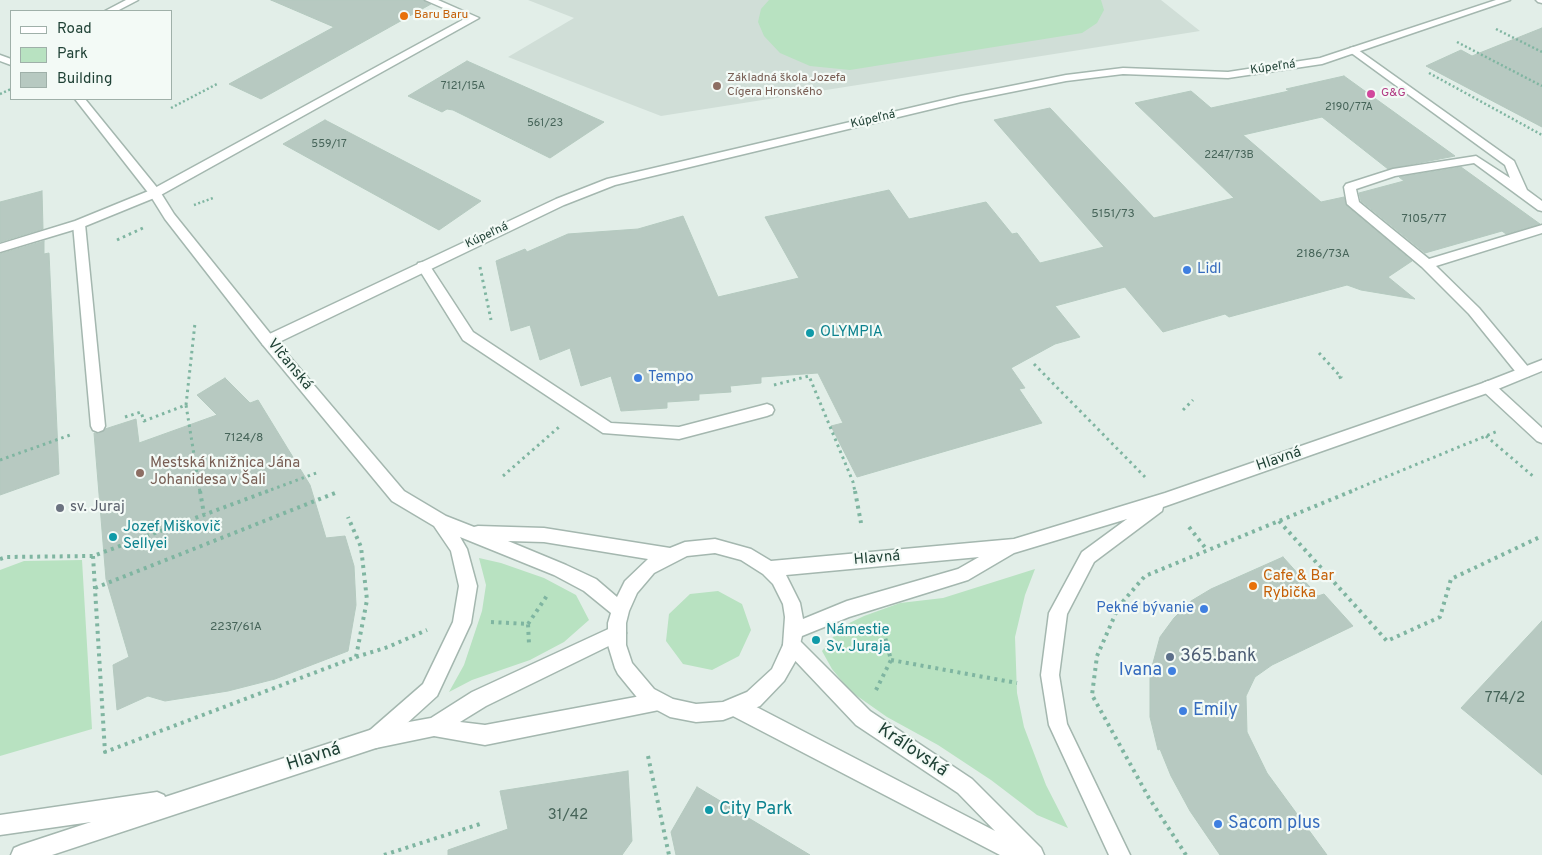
<!DOCTYPE html>
<meta charset="utf-8">
<style>
body{margin:0}
#map{position:relative;width:1542px;height:855px;overflow:hidden;background:#e2eee8;font-family:Overpass,sans-serif}
canvas{display:block}
.legend{position:absolute;left:10px;top:10px;width:162px;height:90px;box-sizing:border-box;background:#f3faf6;border:1px solid #9fb0a9;margin:0;padding:6px 9px;list-style:none;font-size:15px;color:#204236}
.legend li{display:flex;align-items:center;gap:10px;height:25px}
.legend b{width:25px;border:1px solid #9fb0a9}
</style>
<div id="map">
<canvas width="1542" height="855"></canvas>
<ul class="legend">
<li><b style="height:6px;background:#fff"></b>Road</li>
<li><b style="height:14px;background:#b8e2c1"></b>Park</li>
<li><b style="height:14px;background:#b7c9c1"></b>Building</li>
</ul>
</div>
<script>
const g = document.querySelector('canvas').getContext('2d');
g.lineJoin = 'round';
function paint(path, color) {
  g.fillStyle = color;
  g.fill(path, 'evenodd');
}
function shape(rows) {
  const path = new Path2D();
  for (const r of rows) {
    path.moveTo(r[0], r[1]);
    for (let i = 2; i < r.length; i += 2) path.lineTo(r[i], r[i + 1]);
  }
  return path;
}
function strokePath(path, color, width, dash) {
  g.strokeStyle = color;
  g.lineWidth = width;
  g.lineCap = dash ? 'butt' : 'round';
  g.setLineDash(dash || []);
  g.stroke(path);
}
function label(font, color, halo, rows, align = 'center') {
  g.font = font + ' Overpass,sans-serif';
  g.lineWidth = 4.5;
  g.setLineDash([]);
  g.textBaseline = 'middle';
  g.strokeStyle = halo;
  g.fillStyle = color;
  for (const [text, x, y, turn = 0] of rows) {
    g.save();
    g.translate(x, y);
    g.rotate((+turn || 0) * Math.PI / 180);
    g.textAlign = isNaN(turn) ? turn : align;
    if (halo) g.strokeText(text, 0, 0);
    g.fillText(text, 0, 0);
    g.restore();
  }
}
paint(shape([
 [528,0,1161,0,1200,31,661,116,508,57,574,18]
]), '#d0ded7');
paint(shape([
 [769,0,1101,0,1104,10,1097,23,1082,33,850,70,810,66,780,53,764,36,758,22,761,9],
 [479,558,501,563,544,578,576,595,589,620,564,642,530,660,472,680,449,692,464,665,482,611,486,585],
 [82,560,92,729,0,756,0,570,24,561],
 [1035,569,1025,595,1015,637,1017,693,1024,727,1046,785,1068,828,1037,815,991,780,938,745,887,717,850,691,832,669,822,651,841,627,864,616,900,603,943,598],
 [718,591,742,604,751,630,739,656,712,670,683,664,666,641,669,614,690,594]
]), '#b8e2c1');
const building = shape([
 [271,0,423,0,431,4,261,99,229,84,334,27,271,0],
 [1542,28,1542,127,1426,66,1461,50,1472,56,1542,28],
 [467,61,604,122,550,158,453,110,447,109,442,112,408,96,467,61],
 [1344,76,1455,156,1388,169,1322,117,1243,135,1321,202,1344,197,1346,205,1412,261,1388,277,1415,299,1361,290,1347,285,1229,317,1225,314,1163,332,1125,287,1055,306,1080,337,1055,344,1011,368,1025,388,1019,389,1042,423,857,477,831,426,843,423,818,373,761,377,761,383,730,386,731,392,699,394,699,400,667,402,667,408,621,411,611,376,581,386,570,348,540,360,530,325,511,331,496,261,525,249,527,252,568,234,638,229,683,216,718,297,799,278,765,217,889,190,909,219,986,202,1012,234,1017,233,1040,263,1104,247,994,120,1050,108,1154,218,1234,198,1135,103,1191,91,1211,108,1289,91,1286,89,1344,76],
 [325,120,375,146,481,201,439,230,283,144,325,120],
 [1461,167,1540,224,1506,234,1502,231,1425,253,1361,201,1359,193,1404,181,1399,177,1461,167],
 [42,191,43,229,0,242,0,202,42,191],
 [44,241,44,254,49,253,59,474,0,495,0,254,44,241],
 [225,378,250,403,258,400,310,485,326,538,345,536,354,566,356,605,348,651,275,679,228,691,165,701,148,696,117,710,113,665,129,657,106,579,94,433,99,434,105,429,136,419,139,443,217,415,197,395,225,378],
 [1283,557,1318,596,1324,594,1353,626,1272,665,1255,677,1246,696,1247,732,1267,773,1327,855,1220,855,1190,811,1171,776,1160,749,1158,750,1150,717,1150,674,1160,637,1174,618,1191,601,1211,589,1283,557],
 [1542,621,1542,775,1461,708,1542,621],
 [628,771,632,841,622,855,448,855,448,850,508,829,500,791,628,771],
 [697,787,810,855,676,855,671,832,697,787]
]);
paint(building, '#b7c9c1');
strokePath(building, '#b4c9bf', 1);
const service = shape([
 [1354,47,1514,161,1527,190,1542,201,1542,211,1538,210,1474,163,1395,176,1356,189,1359,202,1429,259,1542,225,1542,233,1436,266,1479,308,1529,368,1531,372,1529,376,1524,377,1519,376,1469,314,1422,267,1347,204,1344,187,1346,184,1393,169,1476,156,1510,178,1505,165,1350,52,1350,48,1354,47],
 [79,220,85,224,105,426,103,430,98,432,93,430,91,426,73,224,79,220],
 [423,262,428,263,473,332,611,423,679,427,767,404,772,406,774,410,772,414,767,416,679,439,603,433,463,340,417,266,418,263,423,262]
]);
const minor = shape([
 [126,0,138,0,117,11,105,11,126,0],
 [425,0,438,0,479,18,159,196,83,227,0,252,0,244,75,221,151,190,466,18,425,0],
 [1496,0,1510,0,1322,64,1228,78,1123,74,1066,81,961,102,615,185,564,205,273,345,268,346,263,345,261,341,263,337,556,199,607,179,961,96,1066,75,1123,68,1228,72,1320,58,1496,0],
 [1536,0,1542,0,1542,3,1538,2,1536,0],
 [1488,381,1493,383,1542,428,1542,443,1537,441,1483,391,1481,387,1483,383,1488,381],
 [617,625,623,627,626,633,623,639,486,706,460,722,485,725,657,693,664,695,666,702,664,709,485,745,434,736,376,748,52,855,11,855,14,848,21,845,91,822,0,835,0,815,157,792,164,795,165,797,376,728,431,718,472,692,617,625],
 [792,636,798,639,870,711,972,779,1041,848,1044,855,1000,855,729,714,727,707,729,700,736,698,743,700,995,831,958,793,856,725,786,651,783,645,786,639,792,636]
]);
const tertiary = shape([
 [0,55,11,59,11,65,0,61,0,55],
 [75,99,85,99,159,190,174,214,273,337,404,491,446,516,474,527,478,526,544,528,670,548,685,542,715,539,751,549,771,561,1014,539,1165,493,1483,383,1542,360,1542,371,1493,391,1163,507,1162,511,1094,562,1067,614,1059,675,1067,724,1130,855,1109,855,1049,725,1041,675,1049,613,1082,552,1127,519,1014,553,968,580,849,617,802,636,796,660,784,681,760,706,723,720,696,722,670,717,640,701,618,674,615,668,608,645,608,623,611,613,584,591,554,575,460,537,467,549,477,586,471,623,437,696,383,745,376,748,369,745,366,738,369,731,423,684,453,622,459,586,451,551,434,526,392,501,263,345,165,219,150,195,75,99],
 [508,541,544,542,648,559,625,581,617,597,596,579,566,565,508,541],
 [715,553,741,560,763,574,773,584,783,604,785,617,783,645,772,669,747,692,723,702,696,704,673,699,654,689,632,663,626,645,626,623,629,611,637,593,654,573,687,556,715,553],
 [979,557,958,569,847,601,803,619,800,603,786,575,979,557]
]);
strokePath(service, '#a4b7af', 3);
strokePath(minor, '#a4b7af', 3);
strokePath(tertiary, '#a4b7af', 3);
strokePath(shape([
 [1496,29,1542,52],
 [1457,42,1542,86],
 [1429,73,1542,135],
 [0,94,11,89],
 [171,108,217,84],
 [194,205,213,198]
]), '#7fb5a1', 2.5, [2, 2.5]);
strokePath(shape([
 [117,240,145,227],
 [480,267,491,320],
 [1319,353,1341,377,1338,378],
 [1034,364,1145,477],
 [774,385,809,376,853,482,855,492],
 [186,405,195,323],
 [1183,410,1193,400],
 [125,417,141,412,144,421,186,405,200,492],
 [1486,436,1534,477],
 [0,460,73,434],
 [503,476,559,427],
 [265,492,319,472],
 [1349,492,1498,431]
]), '#7fb5a1', 3, [2.5, 4]);
strokePath(shape([
 [200,491,204,514],
 [855,491,861,523],
 [1279,521,1387,641,1440,617,1451,579,1542,536],
 [1189,527,1207,550],
 [93,556,105,752,356,657,367,600,361,547,348,517],
 [0,559,6,557,93,556,268,491],
 [95,588,335,493],
 [491,622,528,624,529,644],
 [528,624,548,594],
 [356,657,388,647,427,630],
 [891,660,1017,683],
 [876,690,891,660,882,626],
 [648,756,669,855],
 [384,855,483,823],
 [1186,855,1149,798,1092,695,1097,656,1119,606,1145,576,1352,491]
]), '#7fb5a1', 4, [3, 4.5]);
paint(service, '#fff');
paint(minor, '#fff');
paint(tertiary, '#fff');
for (const [x, y, r, color] of [
 [404,16,5,"#e8710a"],
 [717,86,5,"#8d6e63"],
 [1371,94,5,"#d1479c"],
 [1187,270,5,"#3f7fe0"],
 [810,333,5,"#0f9aa8"],
 [638,378,5,"#3f7fe0"],
 [140,473,5,"#8d6e63"],
 [60,508,5,"#6b7280"],
 [113,537,5,"#0f9aa8"],
 [1253,586,5,"#e8710a"],
 [1204,609,5,"#3f7fe0"],
 [816,640,5,"#0f9aa8"],
 [1170,657,5,"#5c6f8a"],
 [1172,671,5,"#3f7fe0"],
 [1183,711,5,"#3f7fe0"],
 [709,810,5,"#0f9aa8"],
 [1218,824,5,"#3f7fe0"]
]) {
  const dot = new Path2D();
  dot.arc(x, y, r, 0, 2 * Math.PI);
  g.fillStyle = color;
  g.fill(dot);
  strokePath(dot, '#f3faf6', 2);
}
label('11px', '#466459', null, [
 ["7121/15A",463,87],
 ["2190/77A",1349,108],
 ["561/23",545,124],
 ["559/17",329,145],
 ["2247/73B",1229,156]
]);
label('12px', '#c56008', '#f3faf6', [
 ["Baru Baru",414,16]
], 'left');
label('12px', '#204236', '#f3faf6', [
 ["Kúpeľná",1273,68,-8],
 ["Kúpeľná",873,120,-13],
 ["Kúpeľná",487,236,-25]
]);
label('12px', '#785e54', '#f3faf6', [
 ["Základná škola Jozefa",727,79],
 ["Cígera Hronského",727,93]
], 'left');
label('12px', '#b23c85', '#f3faf6', [
 ["G&G",1381,94]
], 'left');
label('12px', '#466459', null, [
 ["5151/73",1113,215],
 ["7105/77",1424,220],
 ["2186/73A",1323,255],
 ["7124/8",244,439],
 ["2237/61A",236,628]
]);
label('15px', '#366cbe', '#f3faf6', [
 ["Lidl",1197,270],
 ["Tempo",648,378],
 ["Pekné bývanie",1194,609,"right"]
], 'left');
label('15px', '#0d838f', '#f3faf6', [
 ["OLYMPIA",820,333],
 ["Jozef Miškovič",123,528],
 ["Sellyei",123,545],
 ["Námestie",826,631],
 ["Sv. Juraja",826,648]
], 'left');
label('15px', '#204236', '#f3faf6', [
 ["Vlčanská",289,365,50],
 ["Hlavná",1279,460,-19],
 ["Hlavná",877,559,-5]
]);
label('15px', '#785e54', '#f3faf6', [
 ["Mestská knižnica Jána",150,464],
 ["Johanidesa v Šali",150,481]
], 'left');
label('15px', '#5b616d', '#f3faf6', [
 ["sv. Juraj",70,508]
], 'left');
label('15px', '#c56008', '#f3faf6', [
 ["Cafe & Bar",1263,577],
 ["Rybička",1263,594]
], 'left');
label('15px', '#466459', null, [
 ["774/2",1505,699],
 ["31/42",568,816]
]);
label('18px', '#4e5e75', '#f3faf6', [
 ["365.bank",1180,657]
], 'left');
label('18px', '#366cbe', '#f3faf6', [
 ["Ivana",1162,671,"right"],
 ["Emily",1193,711],
 ["Sacom plus",1228,824]
], 'left');
label('18px', '#204236', '#f3faf6', [
 ["Kráľovská",912,751,34],
 ["Hlavná",314,758,-18]
]);
label('18px', '#0d838f', '#f3faf6', [
 ["City Park",719,810]
], 'left');
</script>
